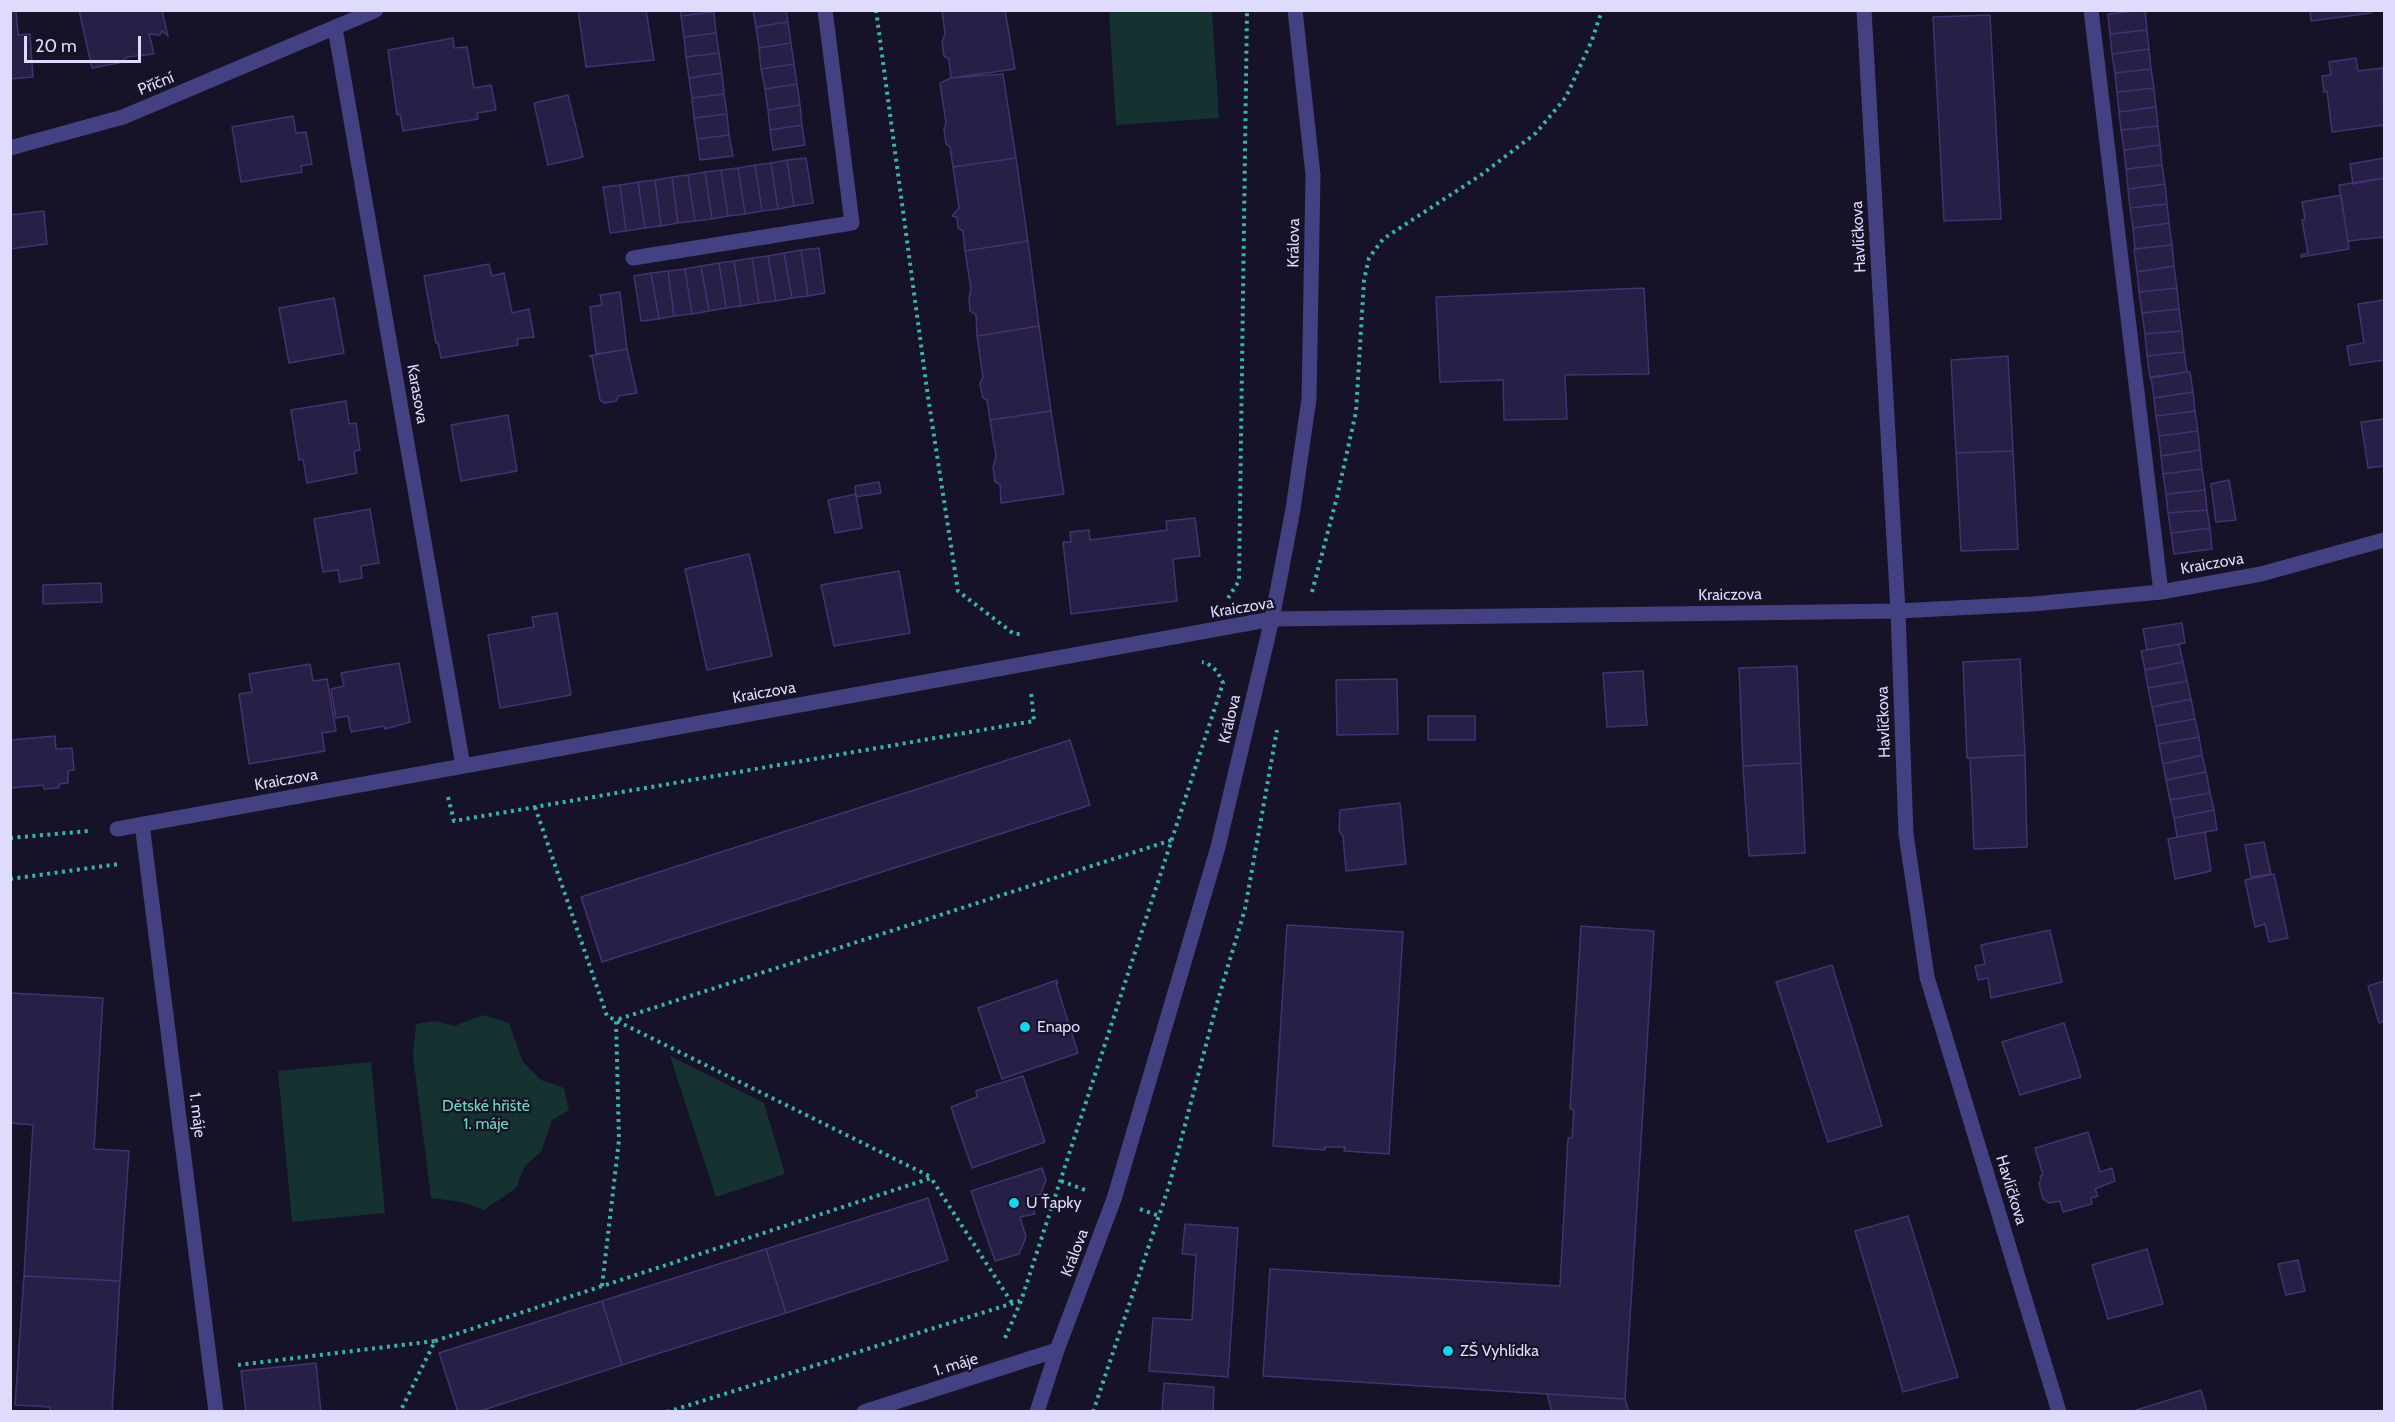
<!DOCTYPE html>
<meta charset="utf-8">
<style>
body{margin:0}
#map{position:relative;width:2395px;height:1422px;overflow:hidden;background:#161227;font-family:Cabin,sans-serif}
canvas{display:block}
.frame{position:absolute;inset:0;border:12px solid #dfdbfc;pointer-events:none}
.scale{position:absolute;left:24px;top:36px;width:117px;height:27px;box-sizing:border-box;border:3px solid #dfdbfc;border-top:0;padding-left:8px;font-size:18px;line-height:21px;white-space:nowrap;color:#dfdbfc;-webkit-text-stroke:4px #161227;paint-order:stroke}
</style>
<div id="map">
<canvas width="2395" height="1422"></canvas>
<div class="frame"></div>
<div class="scale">20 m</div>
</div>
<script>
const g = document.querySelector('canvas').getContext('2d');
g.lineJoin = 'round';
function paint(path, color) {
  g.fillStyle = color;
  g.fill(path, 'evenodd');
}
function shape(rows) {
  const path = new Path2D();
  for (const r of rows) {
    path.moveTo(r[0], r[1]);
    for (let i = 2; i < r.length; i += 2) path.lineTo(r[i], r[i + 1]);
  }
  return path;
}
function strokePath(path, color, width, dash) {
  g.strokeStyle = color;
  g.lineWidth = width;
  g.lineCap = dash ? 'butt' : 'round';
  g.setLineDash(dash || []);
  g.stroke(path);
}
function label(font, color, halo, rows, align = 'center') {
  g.font = font + ' Cabin,sans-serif';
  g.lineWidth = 4.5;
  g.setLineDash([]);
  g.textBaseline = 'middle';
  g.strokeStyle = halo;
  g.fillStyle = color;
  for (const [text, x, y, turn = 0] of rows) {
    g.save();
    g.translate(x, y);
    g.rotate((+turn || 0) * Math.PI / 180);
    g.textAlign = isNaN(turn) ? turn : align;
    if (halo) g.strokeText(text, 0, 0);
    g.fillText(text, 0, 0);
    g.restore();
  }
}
paint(shape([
 [1109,11,1212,11,1219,118,1116,125],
 [483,1015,509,1023,523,1062,541,1080,564,1088,569,1110,552,1120,541,1152,525,1166,516,1188,484,1210,462,1202,431,1198,413,1056,416,1024,436,1021,454,1026],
 [670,1056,764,1103,785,1174,716,1197],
 [371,1062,385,1213,292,1222,278,1071]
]), '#153130');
const building = shape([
 [10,10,16,10,18,35,30,34,33,77,10,79,10,10],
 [79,10,162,11,168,36,162,31,160,35,149,34,154,54,128,57,119,63,92,68,79,10],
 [578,10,646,10,654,60,586,67,578,10],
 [680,10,713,10,714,12,681,16,680,10],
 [753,10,786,10,788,22,756,27,753,10],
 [942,10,1005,10,1015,69,951,78,949,59,944,56,942,42,945,34,942,10],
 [2145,10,2147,30,2110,34,2108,14,2145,10],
 [2310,10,2371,10,2371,13,2311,21,2310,10],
 [714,12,716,33,684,37,681,16,714,12],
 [1990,15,2001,219,1944,221,1933,17,1990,15],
 [788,22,791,43,759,48,756,27,788,22],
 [2147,30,2149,49,2112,54,2110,34,2147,30],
 [716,33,719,53,686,57,684,37,716,33],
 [453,38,454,48,467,47,474,88,491,85,496,110,477,113,478,119,403,131,400,114,397,115,388,50,453,38],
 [791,43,794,64,761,69,759,48,791,43],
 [2149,49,2151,69,2115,73,2112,54,2149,49],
 [719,53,722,73,689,78,686,57,719,53],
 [2356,58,2358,71,2383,68,2384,125,2332,132,2327,91,2324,92,2322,76,2331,75,2329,62,2356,58],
 [794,64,797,84,765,89,761,69,794,64],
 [2151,69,2154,88,2117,92,2115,73,2151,69],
 [722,73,724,94,692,98,689,78,722,73],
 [1003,74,1016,158,953,167,950,147,946,144,944,129,946,123,940,83,951,78,1003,74],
 [797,84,800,105,768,110,765,89,797,84],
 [2154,88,2156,107,2119,112,2117,92,2154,88],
 [724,94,727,114,694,118,692,98,724,94],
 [568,95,583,157,548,165,534,103,568,95],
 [800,105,802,125,770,130,768,110,800,105],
 [2156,107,2158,126,2121,130,2119,112,2156,107],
 [727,114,729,135,697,139,694,118,727,114],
 [293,116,296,133,306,132,312,164,301,166,302,172,241,182,232,127,293,116],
 [802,125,805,145,773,150,770,130,802,125],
 [2158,126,2160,145,2124,150,2121,130,2158,126],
 [729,135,733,156,700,160,697,139,729,135],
 [2160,145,2162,165,2126,169,2124,150,2160,145],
 [806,158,813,203,794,206,787,160,806,158],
 [1016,158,1028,241,965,251,963,231,958,228,957,217,952,216,959,208,953,167,1016,158],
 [2384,158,2384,178,2353,184,2350,164,2384,158],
 [787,160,794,206,778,209,771,163,787,160],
 [771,163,778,209,762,211,755,165,771,163],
 [755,165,762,211,745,214,738,168,755,165],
 [2162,165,2165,184,2128,189,2126,169,2162,165],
 [738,168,745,214,728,216,721,170,738,168],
 [721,170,728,216,712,219,705,172,721,170],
 [705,172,712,219,695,221,688,175,705,172],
 [688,175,695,221,678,223,672,177,688,175],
 [672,177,678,223,661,226,655,180,672,177],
 [2384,178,2384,237,2348,241,2339,185,2384,178],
 [655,180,661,226,645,228,638,182,655,180],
 [638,182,645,228,626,231,620,185,638,182],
 [2165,184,2167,204,2130,208,2128,189,2165,184],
 [620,185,626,231,610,233,603,187,620,185],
 [2341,195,2349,249,2301,257,2301,255,2308,253,2302,220,2305,219,2302,202,2341,195],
 [2167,204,2169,223,2133,228,2130,208,2167,204],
 [44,211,47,244,10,249,10,215,44,211],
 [2169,223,2172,245,2135,249,2133,228,2169,223],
 [1028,241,1039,326,977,336,976,315,970,311,969,298,971,289,965,251,1028,241],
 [2172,245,2174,266,2137,272,2134,249,2172,245],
 [819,248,825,293,808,296,801,250,819,248],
 [801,250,808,296,792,298,784,253,801,250],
 [784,253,792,298,776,301,768,256,784,253],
 [768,256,776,301,759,303,752,258,768,256],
 [752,258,759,303,741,306,734,261,752,258],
 [734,261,741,306,726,308,719,263,734,261],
 [719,263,726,308,709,311,701,266,719,263],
 [489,264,492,276,504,273,512,313,529,309,534,337,517,339,518,345,441,358,438,343,436,343,424,276,489,264],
 [701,266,709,311,692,314,685,269,701,266],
 [2174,266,2177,288,2139,292,2137,272,2174,266],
 [685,269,692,314,674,316,668,271,685,269],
 [668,271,674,316,659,319,651,273,668,271],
 [651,273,659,319,641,321,634,276,651,273],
 [1644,288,1649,374,1565,375,1567,419,1504,420,1503,380,1440,382,1436,297,1644,288],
 [2177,288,2179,309,2142,313,2139,292,2177,288],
 [620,292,627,349,596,354,590,307,602,305,600,295,620,292],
 [334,298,344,353,289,363,279,308,334,298],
 [2384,300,2384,360,2350,365,2347,346,2364,343,2358,304,2384,300],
 [2179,309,2182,331,2145,334,2142,313,2179,309],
 [1039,326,1051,411,990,420,987,400,983,398,980,384,983,377,977,336,1039,326],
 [2182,331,2184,352,2147,356,2145,334,2182,331],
 [627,349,637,393,619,396,616,401,605,403,600,400,592,357,589,356,627,349],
 [2184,352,2187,372,2150,378,2147,356,2184,352],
 [2008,356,2013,451,1956,453,1951,360,2008,356],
 [2187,372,2190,372,2193,392,2154,398,2151,377,2187,372],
 [2193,392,2195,411,2156,416,2154,398,2193,392],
 [346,401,349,424,356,423,360,450,354,451,357,473,307,483,303,459,299,460,291,410,346,401],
 [1051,411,1064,494,1001,503,1000,484,995,482,993,467,996,456,990,420,1051,411],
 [2195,411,2198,431,2159,436,2156,416,2195,411],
 [508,415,517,471,461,481,451,425,508,415],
 [2384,419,2384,466,2368,468,2361,422,2384,419],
 [2198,431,2200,450,2161,456,2159,436,2198,431],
 [2200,450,2202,469,2163,474,2161,456,2200,450],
 [2013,451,2018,549,1961,551,1956,453,2013,451],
 [2202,469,2205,490,2166,494,2163,474,2202,469],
 [2229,480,2236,520,2216,522,2211,484,2229,480],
 [879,482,881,493,856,497,855,486,879,482],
 [2205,490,2207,510,2168,513,2166,494,2205,490],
 [856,494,862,528,835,533,828,500,856,494],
 [370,509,379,563,361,566,362,578,340,582,338,570,323,572,314,519,370,509],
 [2207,510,2210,528,2171,533,2168,513,2207,510],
 [1195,518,1200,556,1173,559,1177,601,1071,614,1063,542,1071,542,1070,532,1089,530,1090,540,1167,530,1166,521,1195,518],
 [2210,528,2212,549,2174,554,2171,533,2210,528],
 [749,554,772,656,707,670,685,569,749,554],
 [899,571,910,633,834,646,821,585,899,571],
 [101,583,102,602,43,604,43,585,101,583],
 [557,613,571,695,500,708,488,635,534,627,532,617,557,613],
 [2182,623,2185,643,2147,650,2143,629,2182,623],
 [2179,644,2183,662,2145,670,2141,651,2179,644],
 [2020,659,2025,755,1967,758,1963,662,2020,659],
 [2183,662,2187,681,2148,688,2145,670,2183,662],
 [399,663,410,722,385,729,384,726,351,732,348,716,336,718,331,689,344,686,341,673,399,663],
 [310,664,313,681,327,679,336,731,322,733,325,751,249,764,239,694,252,692,249,674,310,664],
 [1797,666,1801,763,1743,766,1739,668,1797,666],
 [1643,671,1647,725,1607,727,1603,673,1643,671],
 [1397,679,1398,734,1337,735,1336,680,1397,679],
 [2187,681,2191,699,2152,707,2148,688,2187,681],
 [2191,699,2195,719,2156,726,2152,707,2191,699],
 [1428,716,1475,716,1475,740,1428,740,1428,716],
 [2195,719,2199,737,2159,744,2156,726,2195,719],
 [55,736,56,749,72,748,74,770,68,771,68,783,59,784,59,788,44,789,43,785,10,788,10,740,55,736],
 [2199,737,2202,755,2163,764,2159,744,2199,737],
 [1070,740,1090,805,602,962,581,897,1070,740],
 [2025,755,2027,847,1974,849,1970,758,2025,755],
 [2202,755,2206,772,2166,780,2163,764,2202,755],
 [1801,763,1805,853,1749,856,1743,766,1801,763],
 [2206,772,2210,793,2170,800,2166,780,2206,772],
 [2210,793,2214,810,2174,818,2170,800,2210,793],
 [1400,803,1406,864,1346,871,1343,836,1339,831,1340,810,1400,803],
 [2214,810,2217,830,2177,837,2174,818,2214,810],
 [2205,832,2211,871,2175,879,2168,839,2205,832],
 [2264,842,2271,874,2251,877,2245,845,2264,842],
 [2274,874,2288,938,2269,942,2265,924,2255,927,2245,880,2274,874],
 [1287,925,1403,932,1389,1154,1344,1151,1345,1147,1325,1147,1325,1150,1273,1146,1287,925],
 [1581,926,1654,931,1625,1399,1263,1376,1270,1269,1560,1286,1568,1138,1572,1138,1574,1110,1570,1109,1581,926],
 [2050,930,2062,982,1991,998,1988,978,1978,980,1975,966,1985,964,1981,945,2050,930],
 [1832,965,1882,1126,1828,1142,1776,982,1832,965],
 [1057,980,1058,983,1056,983,1078,1053,1002,1079,978,1008,1057,980],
 [2384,981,2384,1021,2379,1023,2368,986,2384,981],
 [10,993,103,998,94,1149,129,1151,120,1281,24,1276,33,1125,10,1123,10,993],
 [2064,1023,2081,1077,2020,1095,2002,1042,2064,1023],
 [1023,1076,1045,1142,972,1168,951,1107,977,1097,976,1091,978,1090,1023,1076],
 [2088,1132,2100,1172,2112,1168,2115,1181,2095,1189,2098,1196,2091,1198,2092,1204,2063,1212,2060,1201,2049,1203,2043,1199,2039,1183,2041,1179,2040,1176,2043,1175,2035,1148,2088,1132],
 [1042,1168,1046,1180,1041,1194,1027,1197,1035,1214,1020,1217,1026,1237,1019,1254,995,1261,971,1191,1042,1168],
 [928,1198,948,1260,786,1313,766,1249,928,1198],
 [1908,1216,1958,1377,1903,1392,1855,1231,1908,1216],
 [1185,1224,1238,1228,1228,1377,1149,1371,1153,1318,1192,1320,1196,1255,1182,1254,1185,1224],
 [766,1249,786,1313,622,1365,602,1301,766,1249],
 [2147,1249,2163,1304,2108,1319,2092,1265,2147,1249],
 [2298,1260,2305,1291,2286,1295,2278,1264,2298,1260],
 [24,1276,120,1281,112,1412,50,1412,50,1407,15,1405,24,1276],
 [602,1301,622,1365,477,1412,458,1412,439,1353,602,1301],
 [316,1363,321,1412,246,1412,241,1371,316,1363],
 [1164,1383,1214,1387,1213,1412,1162,1412,1164,1383],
 [2201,1390,2207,1412,2134,1412,2133,1411,2201,1390],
 [1547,1394,1625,1399,1629,1412,1552,1412,1547,1394]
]);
paint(building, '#281f47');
strokePath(building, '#413371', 1.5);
strokePath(shape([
 [876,10,928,397,958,591,1014,634,1020,634],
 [1312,592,1337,497,1356,412,1364,280,1369,258,1383,239,1481,175,1536,133,1566,97,1592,40,1602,10],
 [1228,598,1239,581,1247,10],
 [448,797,454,821,1034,721,1031,692],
 [535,807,607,1016,931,1177],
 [10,838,89,831],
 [10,879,119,864],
 [1061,1181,1088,1191],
 [1140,1209,1159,1216],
 [602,1286,619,1140,616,1020,1172,840],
 [1005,1338,1021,1301,1223,683,1217,671,1207,663,1202,662],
 [435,1341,931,1178,1012,1303],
 [238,1365,435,1341,400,1412],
 [667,1412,1020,1301],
 [1093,1412,1169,1186,1217,1003,1245,909,1277,730]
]), '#3ab2ad', 4, [3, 4.5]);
strokePath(shape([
 [1864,10,1898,611,1906,834,1927,977,2059,1412],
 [2091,10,2161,592],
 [335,28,463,766],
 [10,148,123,117,376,10],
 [633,258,852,223,825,10],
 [142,824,216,1412],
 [117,829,1272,619,1898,611,2033,604,2161,592,2261,574,2384,540],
 [864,1412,1057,1350],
 [1037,1412,1057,1350,1114,1199,1218,847,1272,619,1293,509,1309,399,1313,175,1295,10]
]), '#444183', 15);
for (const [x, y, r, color] of [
 [1025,1027,6,"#16d4ed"],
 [1014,1203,6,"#16d4ed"],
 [1448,1351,6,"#16d4ed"]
]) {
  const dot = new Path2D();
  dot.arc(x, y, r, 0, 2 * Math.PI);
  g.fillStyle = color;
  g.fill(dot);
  strokePath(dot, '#161227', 2);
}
label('16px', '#dfdbfc', '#161227', [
 ["Příční",156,84,-22],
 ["Havlíčkova",1859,237,-93],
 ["Králova",1294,243,-89],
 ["Karasova",417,394,80],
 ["Kraiczova",2212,564,-10],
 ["Kraiczova",1730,595,-1],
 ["Kraiczova",1242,608,-9],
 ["Kraiczova",764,693,-10],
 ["Králova",1230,719,-77],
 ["Havlíčkova",1884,722,-92],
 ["Kraiczova",286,780,-10],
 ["1. máje",197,1115,83],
 ["Havlíčkova",2011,1190,73],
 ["Králova",1075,1253,-69],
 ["1. máje",956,1365,-17]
]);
label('16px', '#dfdbfc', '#161227', [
 ["Enapo",1037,1027],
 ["U Ťapky",1026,1203],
 ["ZŠ Vyhlídka",1460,1351]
], 'left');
label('16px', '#6bd8bf', '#161227', [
 ["Dětské hřiště",486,1106],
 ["1. máje",486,1124]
]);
</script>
